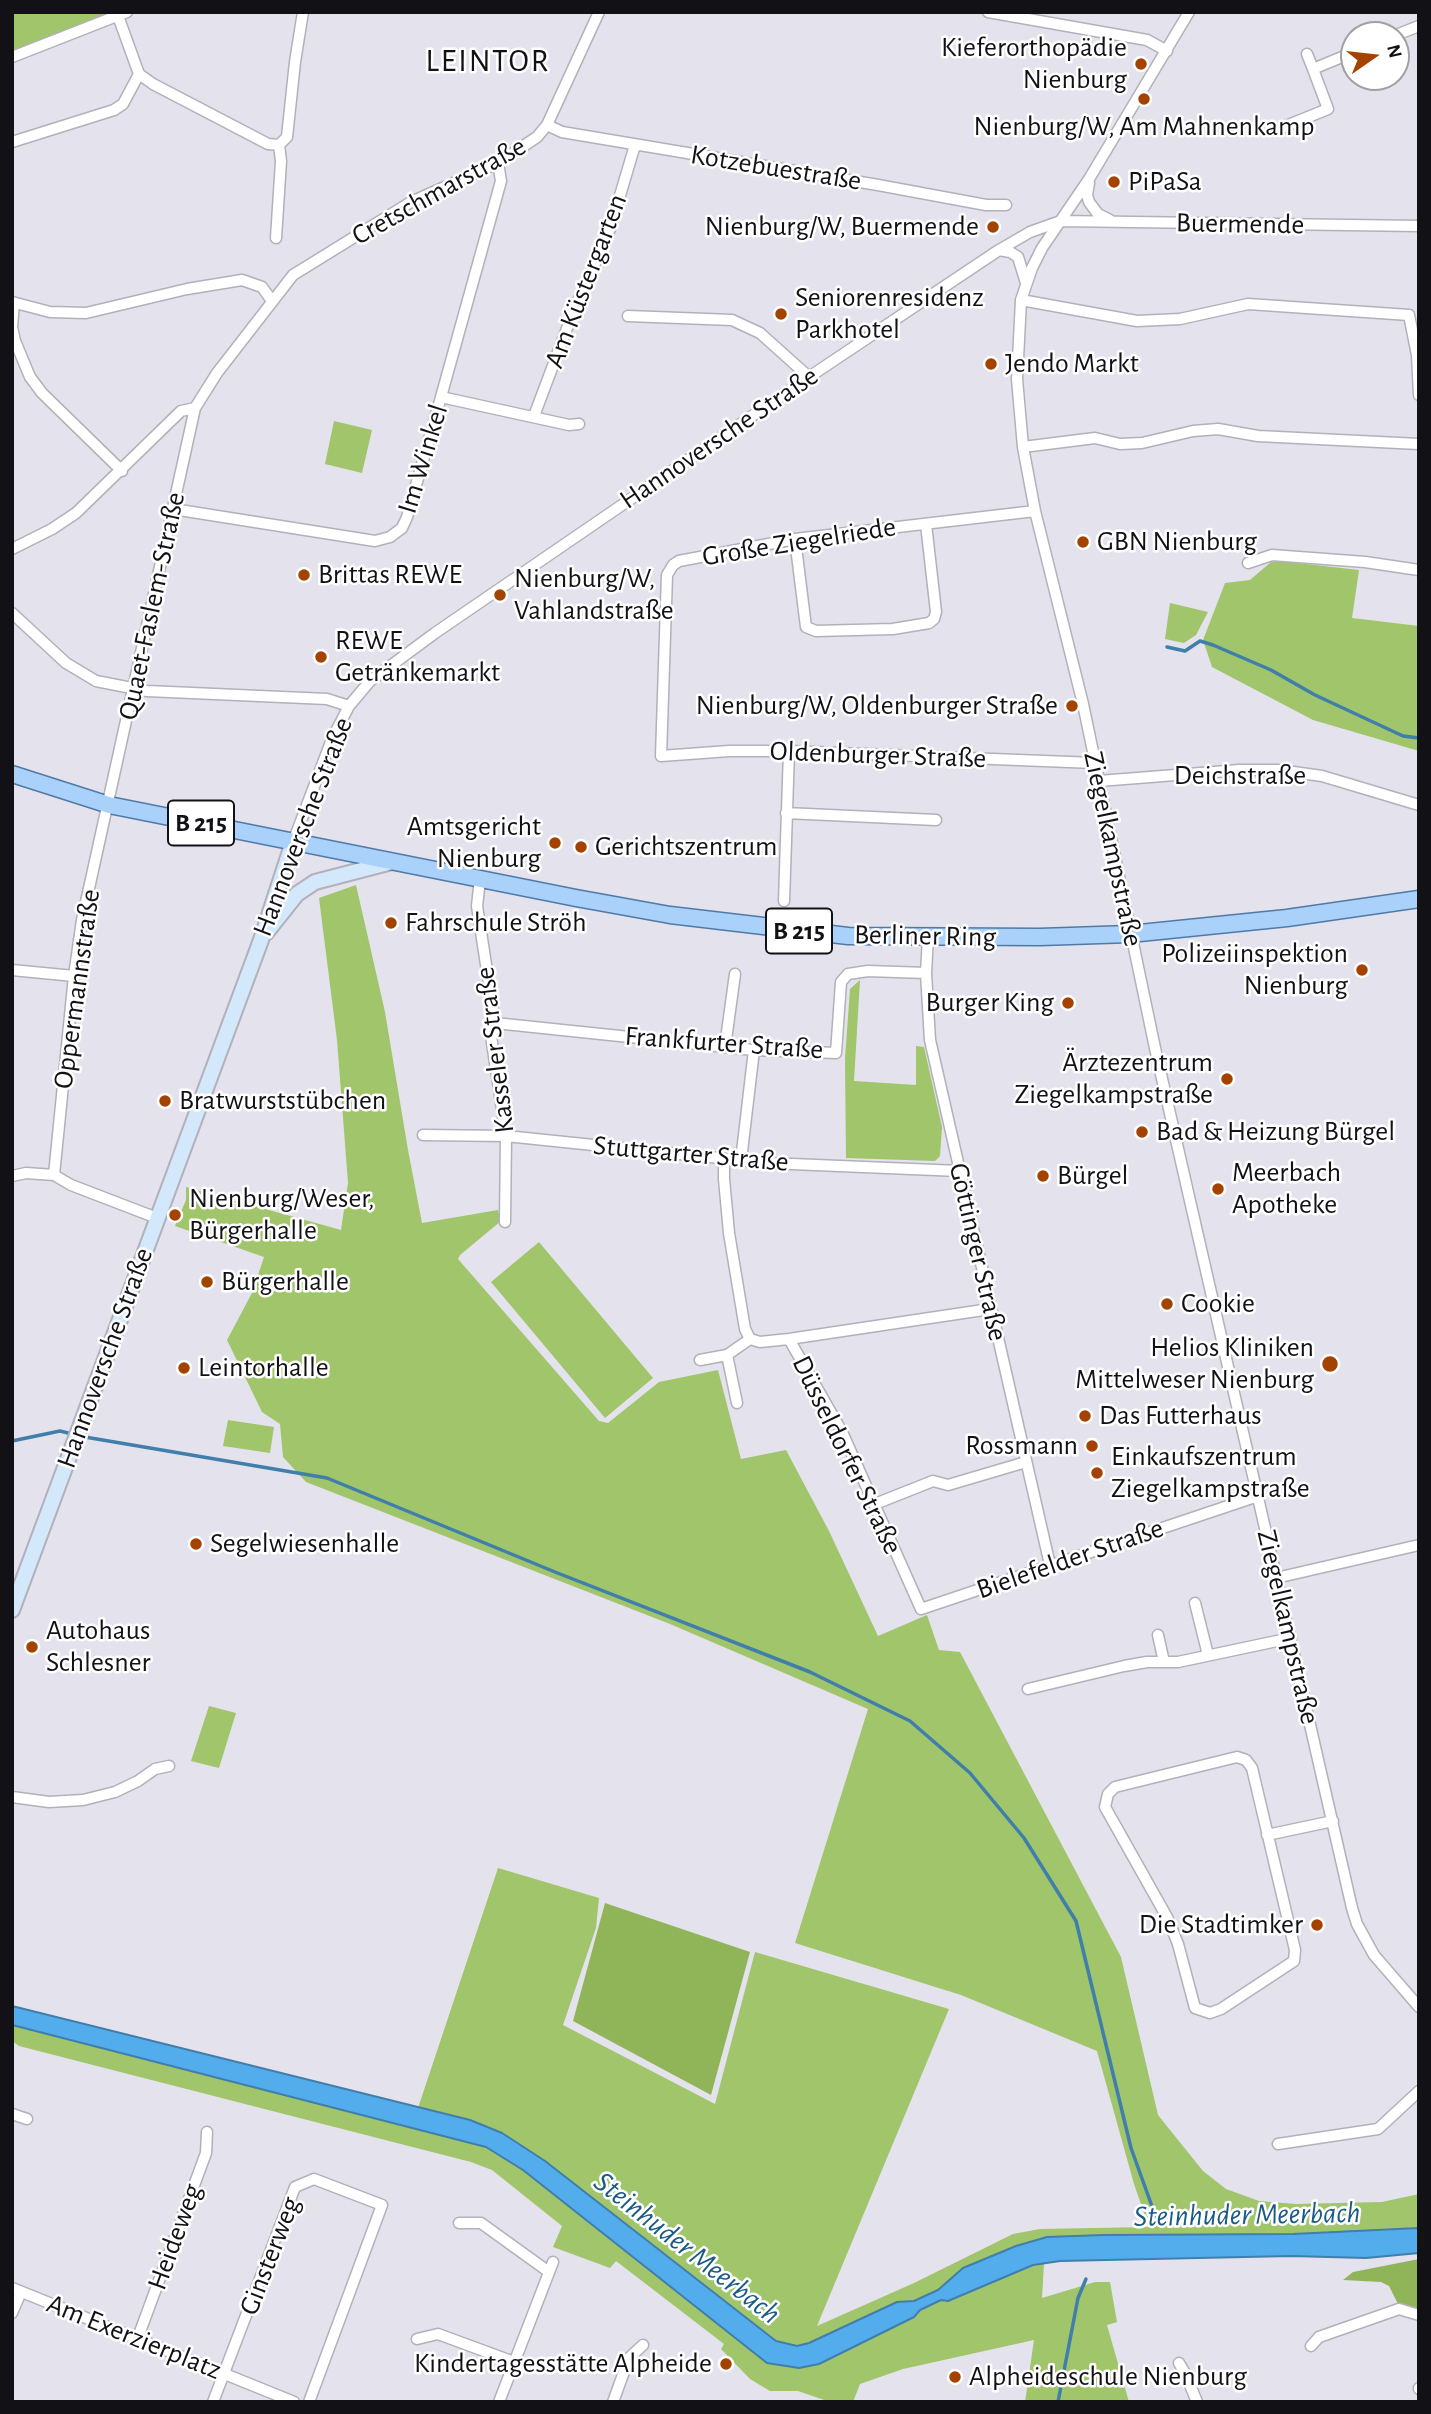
<!DOCTYPE html>
<meta charset="utf-8">
<style>
body{margin:0}
#map{position:relative;width:1431px;height:2414px;overflow:hidden;background:#e4e2ec;font-family:"Alegreya Sans",sans-serif}
canvas{display:block}
.frame{position:absolute;inset:0;border:14px solid #121115;pointer-events:none}
.north{position:absolute;left:1340px;top:21px;width:70px;height:70px;box-sizing:border-box;background:#fff;border:2px solid #a0a0a1;border-radius:50%;rotate:76deg;font-size:19px;font-weight:700;line-height:28px;text-align:center;color:#121115}
.north::after{content:'';display:block;margin:auto;width:24px;height:32px;background:#a44200;clip-path:polygon(50% 0,100% 100%,50% 72%,0 100%)}
</style>
<div id="map">
<canvas width="1431" height="2414"></canvas>
<div class="frame"></div>
<div class="north">N</div>
</div>
<script>
const g = document.querySelector('canvas').getContext('2d');
g.lineJoin = 'round';
function paint(path, color) {
  g.fillStyle = color;
  g.fill(path, 'evenodd');
}
function shape(rows) {
  const path = new Path2D();
  for (const r of rows) {
    path.moveTo(r[0], r[1]);
    for (let i = 2; i < r.length; i += 2) path.lineTo(r[i], r[i + 1]);
  }
  return path;
}
function strokePath(path, color, width, dash) {
  g.strokeStyle = color;
  g.lineWidth = width;
  g.lineCap = dash ? 'butt' : 'round';
  g.setLineDash(dash || []);
  g.stroke(path);
}
function label(font, color, halo, rows, align = 'center') {
  g.font = font + ' "Alegreya Sans",sans-serif';
  g.lineWidth = 5;
  g.setLineDash([]);
  g.textBaseline = 'middle';
  g.strokeStyle = halo;
  g.fillStyle = color;
  for (const [text, x, y, turn = 0] of rows) {
    g.save();
    g.translate(x, y);
    g.rotate((+turn || 0) * Math.PI / 180);
    g.textAlign = isNaN(turn) ? turn : align;
    if (halo) g.strokeText(text, 0, 0);
    g.fillText(text, 0, 0);
    g.restore();
  }
}
paint(shape([
 [12,12,116,12,12,53],
 [334,421,372,430,362,473,325,464],
 [1280,561,1359,570,1352,618,1419,626,1419,751,1313,720,1212,667,1203,640,1225,583,1250,580,1271,562],
 [1170,603,1208,612,1196,635,1184,643,1165,639],
 [356,885,385,1012,408,1150,422,1223,498,1210,501,1221,460,1255,458,1259,599,1421,608,1423,659,1382,718,1370,741,1459,786,1450,829,1531,878,1636,927,1615,939,1650,960,1652,1121,1957,1158,2115,1203,2171,1226,2189,1259,2201,1296,2204,1382,2202,1419,2194,1419,2228,1292,2234,1104,2235,1047,2237,1016,2246,963,2268,938,2290,914,2301,897,2302,809,2343,797,2346,777,2341,545,2161,502,2133,470,2120,418,2108,498,1868,599,1898,596,1928,563,2025,715,2104,755,1952,949,2009,817,2326,914,2283,1013,2234,1040,2229,1149,2227,1134,2184,1097,2051,961,1995,795,1943,868,1709,670,1624,306,1482,283,1457,280,1424,262,1412,227,1340,252,1293,264,1257,175,1226,186,1200,186,1187,341,1230,348,1183,337,1040,319,898],
 [860,980,854,1081,916,1085,916,1046,924,1047,942,1127,940,1156,935,1161,846,1158,845,1058,850,989],
 [539,1242,653,1378,605,1418,491,1282],
 [228,1420,274,1427,270,1453,223,1446],
 [209,1706,236,1713,219,1768,191,1761],
 [12,2025,486,2147,523,2170,768,2363,819,2364,914,2317,920,2310,941,2300,948,2301,1032,2265,1044,2263,1042,2298,1095,2282,1110,2282,1117,2322,1107,2325,1129,2402,1025,2402,1034,2340,903,2369,860,2384,853,2402,830,2402,798,2391,770,2391,750,2379,721,2349,724,2344,616,2261,610,2268,553,2247,562,2226,492,2170,471,2162,19,2046,12,2041]
]), '#a0c56a');
paint(shape([
 [605,1903,750,1952,711,2095,573,2021],
 [1419,2259,1419,2312,1399,2306,1389,2286,1381,2282,1343,2280,1353,2272]
]), '#90b559');
const water = shape([
 [12,2006,470,2120,502,2133,545,2161,776,2341,797,2346,809,2343,897,2302,914,2301,938,2290,963,2268,1016,2246,1047,2237,1104,2235,1293,2234,1419,2228,1419,2253,1366,2258,1291,2256,1060,2261,1033,2265,948,2301,941,2300,920,2310,914,2317,819,2364,799,2368,767,2363,523,2170,486,2147,20,2027,12,2025,12,2006]
]);
paint(water, '#53aded');
strokePath(water, '#407eac', 2);
strokePath(shape([
 [1167,647,1185,651,1200,641,1213,645,1271,670,1315,695,1403,736,1419,738],
 [79,1436,327,1478,555,1572,810,1672,910,1721,970,1773,1024,1838,1076,1921,1131,2148,1158,2223],
 [12,1441,60,1431,72,1434],
 [1058,2402,1078,2298,1086,2279]
]), '#407eac', 3.5);
const street = shape([
 [988,12,1147,40,1167,51],
 [1189,12,1089,179,1042,248,1032,268,1021,300,1017,379,1023,447,1035,511,1083,704,1155,1048,1352,1908,1357,1924,1374,1955,1419,2007],
 [1396,35,1419,26],
 [1307,54,1313,69,1354,52],
 [12,57,127,12],
 [139,74,153,84,268,144,279,145],
 [547,125,562,132,878,185,986,205,1006,205],
 [1276,130,1328,109,1313,69],
 [12,142,114,110,123,104,139,74,118,16],
 [279,145,287,137,295,62,303,12],
 [1089,183,1087,195,1089,202,1098,214,1110,220],
 [276,238,281,161,279,145],
 [999,250,1010,252,1018,257,1026,283],
 [1021,300,1137,321,1180,319,1248,304,1409,315,1417,355,1419,395],
 [12,302,50,312,86,313,187,289,242,280,262,287,272,301],
 [14,303,12,327,15,341,30,377,42,393,122,471],
 [628,316,732,320,760,333,809,377],
 [441,397,569,425,579,424],
 [534,416,572,315,610,229,635,145],
 [1023,447,1095,438,1120,444,1142,443,1193,431,1218,429,1258,436,1419,444],
 [173,509,375,541,390,537,402,528,407,517,441,397,501,181,498,163],
 [1035,511,795,539,679,561,673,565,667,575,661,756,729,751,789,751,1095,763],
 [795,539,806,627,816,631,893,629,929,623,934,619,936,612,926,524],
 [12,549,52,529,76,513,181,411,195,408],
 [1248,563,1272,555,1365,562,1419,570],
 [12,613,66,663,96,681,147,691,327,699,349,706],
 [1099,781,1239,770,1279,770,1322,776,1419,805],
 [786,813,936,820],
 [293,842,332,739,349,706,370,681,435,633,809,377,999,250,1030,232,1061,221,1419,226],
 [480,879,477,906,495,1023,491,1036,506,1136,505,1222],
 [784,901,789,751],
 [928,937,926,973,930,1040,1050,1565],
 [12,970,74,976],
 [495,1023,754,1050,836,1053,841,982,848,974,868,971,926,973],
 [725,1047,735,974],
 [423,1135,506,1136,768,1163,959,1171],
 [724,1158,724,1179,729,1233,745,1329,750,1339],
 [741,1160,754,1050],
 [54,1175,74,976,82,920,195,408,217,373,293,275,411,202,498,163,537,137,547,125,599,12],
 [12,1176,26,1173,54,1175,71,1185,157,1218],
 [789,1339,842,1432,921,1609,1258,1496],
 [700,1360,727,1355],
 [737,1403,727,1355,750,1339,760,1342,789,1339,990,1309],
 [875,1504,933,1481,948,1485,1026,1462],
 [1276,1578,1419,1545],
 [1195,1603,1208,1655],
 [1158,1635,1164,1662],
 [1028,1689,1124,1666,1147,1662,1178,1662,1291,1638],
 [1237,1757,1246,1760,1252,1768,1295,1950,1294,1961,1221,2009,1210,2013,1195,2008,1178,1944,1168,1919,1105,1807,1108,1794,1115,1787,1237,1757],
 [12,1797,49,1802,83,1800,115,1792,138,1781,155,1769,169,1766],
 [1267,1835,1333,1821],
 [12,2114,27,2119],
 [1278,2144,1378,2129,1419,2091],
 [459,2223,481,2223,549,2272],
 [12,2288,294,2402],
 [12,2313,21,2292],
 [417,2339,438,2334,514,2362],
 [137,2340,206,2153,207,2132],
 [1311,2346,1319,2337,1399,2309,1419,2315],
 [1179,2363,1186,2375,1197,2402],
 [1419,2388,1419,2389],
 [213,2402,295,2187,314,2179,382,2205,309,2402],
 [499,2402,553,2262],
 [613,2402,629,2358,643,2345]
]);
const secondary = shape([
 [266,933,297,894,315,882,392,862],
 [12,1610,261,940,293,842]
]);
const primary = shape([
 [12,774,109,805,576,898,670,915,848,936,1040,937,1130,934,1287,918,1419,899]
]);
strokePath(street, '#b2b1ba', 13);
strokePath(secondary, '#b2b1ba', 18);
strokePath(primary, '#4f7aa7', 19);
strokePath(street, '#fff', 10);
strokePath(secondary, '#d4e8fc', 14);
strokePath(primary, '#a9d1f9', 16);
for (const [x, y, r, color] of [
 [1141,64,7,"#a44200"],
 [1144,99,7,"#a44200"],
 [1114,182,7,"#a44200"],
 [993,227,7,"#a44200"],
 [781,314,7,"#a44200"],
 [991,364,7,"#a44200"],
 [1083,542,7,"#a44200"],
 [304,575,7,"#a44200"],
 [500,595,7,"#a44200"],
 [321,657,7,"#a44200"],
 [1072,706,7,"#a44200"],
 [555,843,7,"#a44200"],
 [581,847,7,"#a44200"],
 [391,923,7,"#a44200"],
 [1362,970,7,"#a44200"],
 [1068,1003,7,"#a44200"],
 [1227,1079,7,"#a44200"],
 [165,1101,7,"#a44200"],
 [1142,1132,7,"#a44200"],
 [1043,1176,7,"#a44200"],
 [1218,1189,7,"#a44200"],
 [175,1215,7,"#a44200"],
 [207,1282,7,"#a44200"],
 [1167,1304,7,"#a44200"],
 [1330,1364,9,"#a44200"],
 [184,1368,7,"#a44200"],
 [1085,1416,7,"#a44200"],
 [1092,1446,7,"#a44200"],
 [1097,1473,7,"#a44200"],
 [196,1544,7,"#a44200"],
 [32,1647,7,"#a44200"],
 [1317,1925,7,"#a44200"],
 [726,2364,7,"#a44200"],
 [955,2377,7,"#a44200"]
]) {
  const dot = new Path2D();
  dot.arc(x, y, r, 0, 2 * Math.PI);
  g.fillStyle = color;
  g.fill(dot);
  strokePath(dot, '#fff', 2.5);
}
for (const [x, y, w] of [
 [201,823,66],
 [799,931,66]
]) {
  const box = new Path2D();
  box.roundRect(x - w / 2, y - 22.5, w, 45, 5);
  g.fillStyle = '#fff';
  g.fill(box);
  strokePath(box, '#121115', 2);
}
label('bold 26px', '#121115', null, [
 ["B 215",201,823],
 ["B 215",799,931]
]);
label('28px', '#121115', '#fff', [
 ["Kieferorthopädie",1127,48,"right"],
 ["Nienburg",1127,80,"right"],
 ["Nienburg/W, Am Mahnenkamp",1144,127,"center"],
 ["PiPaSa",1128,182],
 ["Nienburg/W, Buermende",979,227,"right"],
 ["Seniorenresidenz",795,298],
 ["Parkhotel",795,330],
 ["Jendo Markt",1005,364],
 ["GBN Nienburg",1097,542],
 ["Brittas REWE",318,575],
 ["Nienburg/W,",514,579],
 ["Vahlandstraße",514,611],
 ["REWE",335,641],
 ["Getränkemarkt",335,673],
 ["Nienburg/W, Oldenburger Straße",1058,706,"right"],
 ["Amtsgericht",541,827,"right"],
 ["Nienburg",541,859,"right"],
 ["Gerichtszentrum",595,847],
 ["Fahrschule Ströh",405,923],
 ["Polizeiinspektion",1348,954,"right"],
 ["Nienburg",1348,986,"right"],
 ["Burger King",1054,1003,"right"],
 ["Ärztezentrum",1213,1063,"right"],
 ["Ziegelkampstraße",1213,1095,"right"],
 ["Bratwurststübchen",179,1101],
 ["Bad & Heizung Bürgel",1156,1132],
 ["Meerbach",1232,1173],
 ["Apotheke",1232,1205],
 ["Bürgel",1057,1176],
 ["Nienburg/Weser,",189,1199],
 ["Bürgerhalle",189,1231],
 ["Bürgerhalle",221,1282],
 ["Cookie",1181,1304],
 ["Helios Kliniken",1314,1348,"right"],
 ["Mittelweser Nienburg",1314,1380,"right"],
 ["Leintorhalle",198,1368],
 ["Das Futterhaus",1099,1416],
 ["Rossmann",1078,1446,"right"],
 ["Einkaufszentrum",1111,1457],
 ["Ziegelkampstraße",1111,1489],
 ["Segelwiesenhalle",210,1544],
 ["Autohaus",46,1631],
 ["Schlesner",46,1663],
 ["Die Stadtimker",1303,1925,"right"],
 ["Kindertagesstätte Alpheide",712,2364,"right"],
 ["Alpheideschule Nienburg",969,2377]
], 'left');
label('28px', '#121115', '#fff', [
 ["Kotzebuestraße",776,168,9],
 ["Cretschmarstraße",439,191,-29],
 ["Buermende",1240,224,1],
 ["Am Küstergarten",586,281,-69],
 ["Hannoversche Straße",719,438,-34],
 ["Im Winkel",423,459,-73],
 ["Große Ziegelriede",799,542,-9],
 ["Quaet-Faslem-Straße",152,606,-78],
 ["Oldenburger Straße",878,755,2],
 ["Deichstraße",1240,776],
 ["Hannoversche Straße",303,827,-69],
 ["Ziegelkampstraße",1113,849,78],
 ["Berliner Ring",925,936,1],
 ["Oppermannstraße",77,989,-82],
 ["Frankfurter Straße",724,1043,4],
 ["Kasseler Straße",495,1050,-97],
 ["Stuttgarter Straße",691,1154,5],
 ["Göttinger Straße",978,1252,77],
 ["Hannoversche Straße",105,1358,-70],
 ["Düsseldorfer Straße",847,1455,64],
 ["Bielefelder Straße",1070,1559,-19],
 ["Ziegelkampstraße",1288,1627,77],
 ["Heideweg",175,2237,-70],
 ["Ginsterweg",270,2256,-69],
 ["Am Exerzierplatz",134,2337,22]
]);
label('italic 30px', '#1a5b86', '#fff', [
 ["Steinhuder Meerbach",1247,2215,-1],
 ["Steinhuder Meerbach",687,2248,38]
]);
g.letterSpacing = '2px';
label('32px', '#121115', '#fff', [
 ["LEINTOR",488,61]
]);
g.letterSpacing = '0px';
</script>
